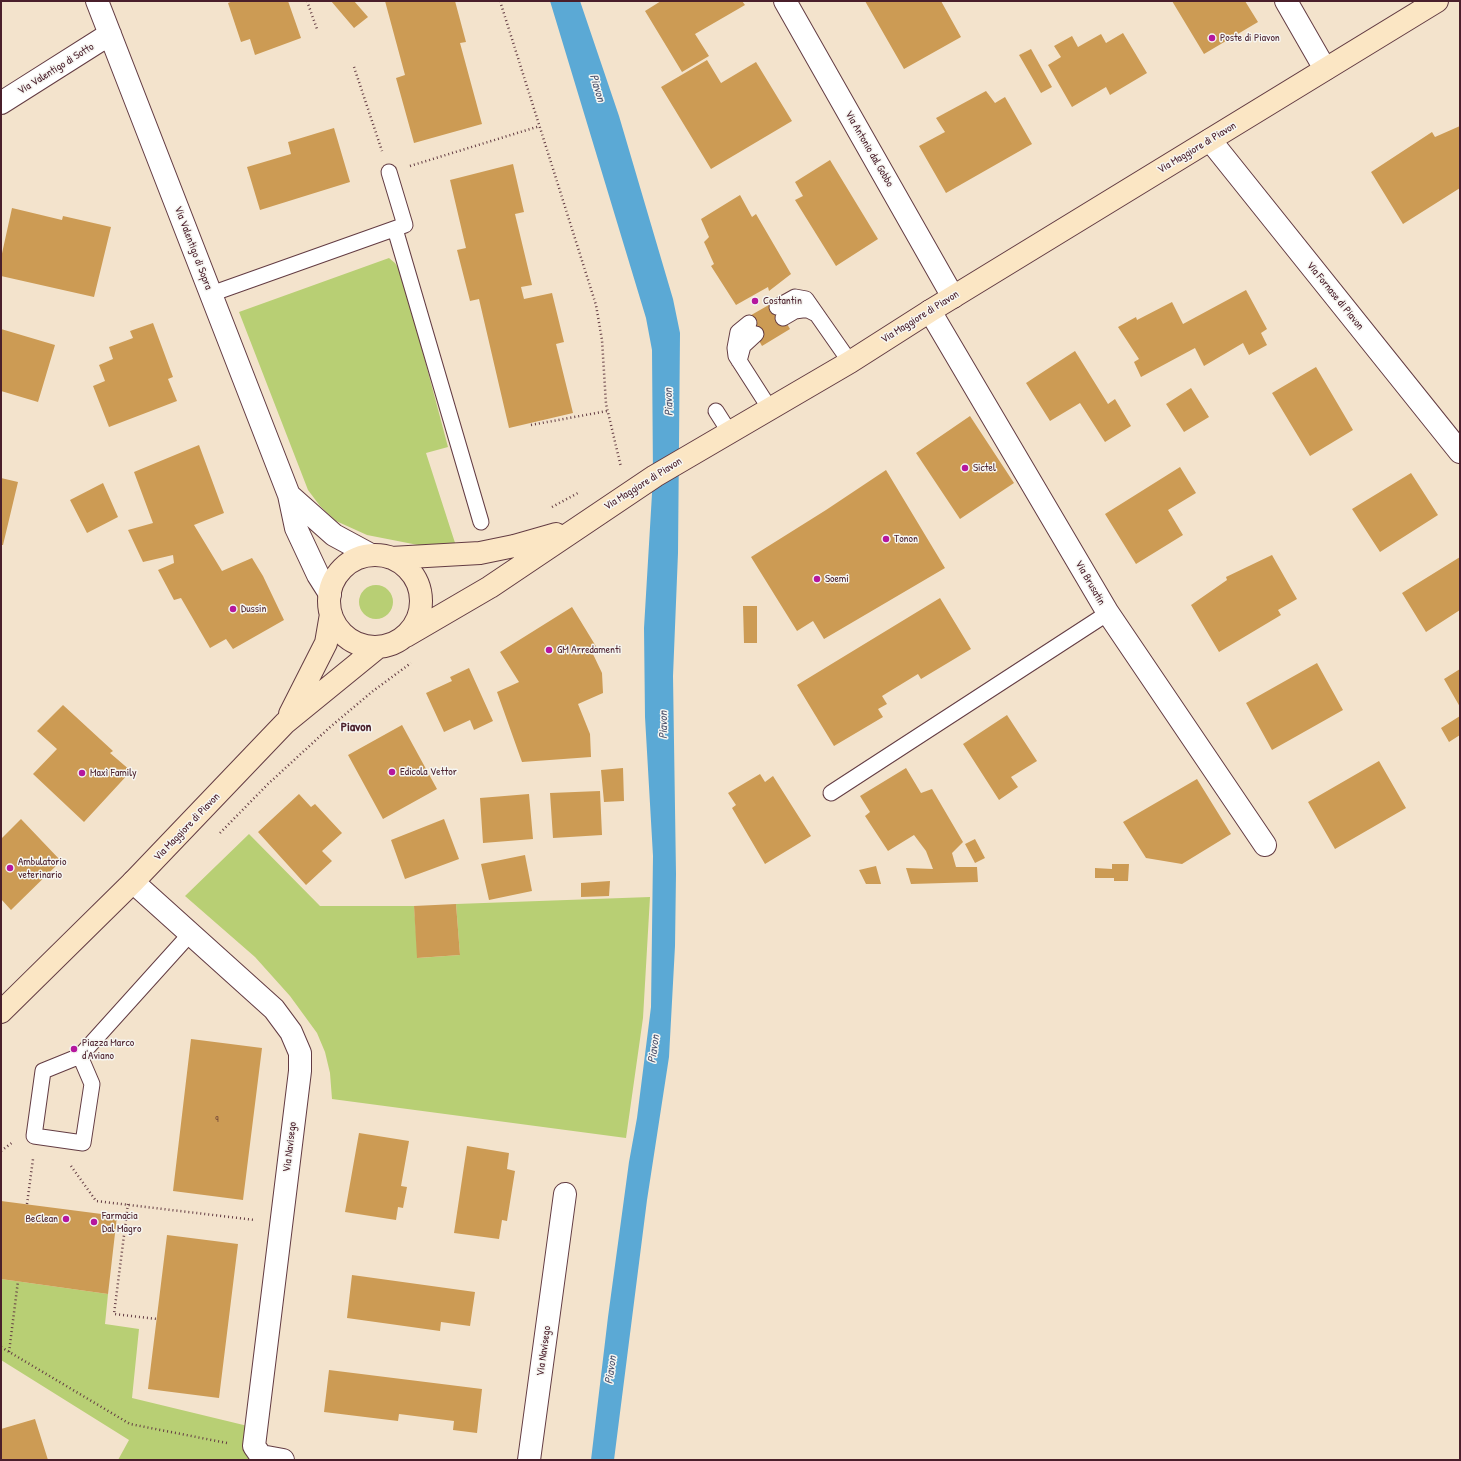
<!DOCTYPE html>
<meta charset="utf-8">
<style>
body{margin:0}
#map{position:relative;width:1461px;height:1461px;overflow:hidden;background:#f3e3cc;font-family:"Patrick Hand",sans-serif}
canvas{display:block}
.frame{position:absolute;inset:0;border:2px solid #4a1f2b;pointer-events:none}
</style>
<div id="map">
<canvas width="1461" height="1461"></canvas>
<div class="frame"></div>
</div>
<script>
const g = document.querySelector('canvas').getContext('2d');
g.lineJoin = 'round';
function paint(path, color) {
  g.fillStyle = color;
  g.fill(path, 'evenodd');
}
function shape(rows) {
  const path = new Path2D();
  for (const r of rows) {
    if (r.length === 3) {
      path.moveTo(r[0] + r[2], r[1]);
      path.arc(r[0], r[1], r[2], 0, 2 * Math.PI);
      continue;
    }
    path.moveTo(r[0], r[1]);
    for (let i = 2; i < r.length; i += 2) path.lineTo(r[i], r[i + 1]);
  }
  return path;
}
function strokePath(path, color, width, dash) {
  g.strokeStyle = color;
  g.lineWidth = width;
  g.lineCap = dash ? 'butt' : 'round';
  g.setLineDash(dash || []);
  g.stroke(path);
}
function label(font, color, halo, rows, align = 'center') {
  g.font = font + ' "Patrick Hand",sans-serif';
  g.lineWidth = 3;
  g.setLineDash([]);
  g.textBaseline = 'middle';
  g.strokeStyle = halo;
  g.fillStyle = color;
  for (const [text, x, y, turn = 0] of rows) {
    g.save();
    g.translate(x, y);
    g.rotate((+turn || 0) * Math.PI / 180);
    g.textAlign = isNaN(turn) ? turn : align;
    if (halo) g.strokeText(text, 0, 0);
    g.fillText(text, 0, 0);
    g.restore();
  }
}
paint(shape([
 [389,258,395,263,402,274,448,447,426,453,457,549,418,545,367,535,336,521,320,506,308,490,239,312],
 [376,602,17],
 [249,834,320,906,414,906,418,958,460,955,456,904,650,897,643,1018,626,1138,332,1099,330,1073,325,1052,317,1033,290,996,255,957,185,896],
 [1,1279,108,1294,105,1324,139,1329,132,1398,256,1428,254,1460,118,1460,129,1440,1,1360]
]), '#b8cf74');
paint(shape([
 [550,1,580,1,619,116,673,299,680,333,678,553,673,676,676,874,675,946,669,1057,647,1200,614,1460,591,1460,608,1317,629,1162,637,1118,651,1007,653,856,645,717,644,628,653,477,652,350,646,318]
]), '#5ba9d5');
paint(shape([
 [233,1,288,1,301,38,255,55,250,39,241,42,228,3],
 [331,1,354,1,368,17,354,28],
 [385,1,455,1,466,42,460,43,482,124,414,143,396,78,405,75],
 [661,1,742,1,745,5,695,34,709,56,682,72,645,11],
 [865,1,941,1,961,37,904,69],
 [1172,1,1245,1,1258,22,1204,54],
 [1123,33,1147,73,1110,95,1106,87,1072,107,1048,65,1061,57,1054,46,1072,36,1078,47,1101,34,1106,43],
 [1031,49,1052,87,1041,93,1019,55],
 [707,60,721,83,756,62,792,121,711,169,661,87],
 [986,91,995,103,1005,97,1032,144,946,193,919,146,945,132,936,118],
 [1460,126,1460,188,1403,224,1371,172,1432,132,1435,137],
 [334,128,350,182,260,210,247,167,291,154,288,142],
 [830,160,878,239,836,266,795,200,803,196,795,182],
 [513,164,524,212,515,214,532,285,521,287,524,299,552,293,564,342,556,344,573,413,509,428,479,299,470,301,457,250,466,248,450,180],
 [740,195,752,217,756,214,791,274,769,291,768,287,736,305,711,266,714,264,704,242,709,237,701,219],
 [12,208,62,220,63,216,111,227,94,297,1,276,1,258],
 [1246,290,1267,329,1261,333,1267,345,1249,355,1243,343,1204,366,1195,348,1141,377,1134,362,1139,359,1118,327,1136,317,1137,320,1172,302,1183,324],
 [774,302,790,329,762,346,746,318],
 [153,323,173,377,168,379,177,401,109,427,93,386,105,381,99,365,113,359,109,347,133,338,130,331],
 [1,329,55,345,38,402,1,391],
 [1075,351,1108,404,1115,399,1131,426,1105,442,1080,403,1050,421,1026,383],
 [1316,367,1353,430,1310,456,1272,393],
 [1191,388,1209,417,1184,432,1166,404],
 [970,416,1014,483,960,519,916,453],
 [199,445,224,513,194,525,222,571,252,558,263,576,284,620,233,649,226,639,210,648,181,598,174,600,158,570,174,563,173,555,143,562,128,530,153,523,134,472],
 [1180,467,1196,493,1168,510,1183,535,1136,564,1105,514],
 [886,470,945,568,824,639,813,621,797,631,751,557,826,510],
 [1411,473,1438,515,1380,552,1352,509],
 [1,478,18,482,3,545,1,545],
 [103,483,118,517,87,533,70,500],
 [1272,555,1297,599,1278,610,1281,615,1219,652,1191,605,1227,580,1226,577],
 [1460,557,1460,610,1426,632,1402,593],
 [940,598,971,649,921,679,918,674,882,696,887,704,878,709,883,717,834,746,797,685],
 [743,606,757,606,757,643,744,643],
 [572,607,597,648,592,652,602,673,603,693,578,704,590,734,591,757,522,762,497,692,519,682,500,652],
 [1317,663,1343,710,1272,750,1246,703],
 [469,668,493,721,474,730,470,720,444,732,426,693,452,681,450,677],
 [1460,669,1460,707,1444,679],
 [63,705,113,751,110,753,131,771,84,822,33,774,57,749,37,731],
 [1007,715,1037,761,1011,777,1018,787,999,800,963,744],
 [1460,716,1460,735,1449,742,1441,728],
 [402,725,437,789,383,819,348,755],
 [1379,761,1406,808,1335,849,1308,802],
 [623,768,624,801,604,802,601,770],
 [906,768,921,793,932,789,963,842,952,853,956,867,977,867,978,882,911,884,906,868,933,869,926,851,914,835,888,851,865,816,870,812,860,796],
 [760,774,765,782,773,776,811,836,765,864,732,808,736,805,728,793],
 [1197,779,1231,834,1182,864,1146,858,1123,822],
 [600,791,602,835,553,838,550,793],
 [299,794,311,807,315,804,342,833,322,851,332,861,306,885,258,832],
 [529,794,533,839,483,843,480,798],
 [21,819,61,861,11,910,1,899,1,839],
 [444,819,459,859,405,879,391,840],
 [975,839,985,858,975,863,965,844],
 [525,855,532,891,489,900,481,864],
 [1112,864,1129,864,1128,881,1114,881,1114,878,1095,878,1095,868,1112,869],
 [876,866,881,884,866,884,859,870],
 [610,881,609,896,581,897,581,883],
 [456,904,460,955,417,958,414,906],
 [191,1039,262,1048,243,1200,173,1191],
 [359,1133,409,1141,401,1186,407,1187,403,1208,398,1207,396,1220,345,1212],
 [467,1146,509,1153,507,1169,515,1171,507,1221,502,1220,499,1239,454,1233],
 [1,1201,117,1216,108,1294,1,1279],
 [167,1235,238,1244,219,1398,148,1389],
 [352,1275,475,1292,470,1326,441,1322,440,1331,347,1318],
 [329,1370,482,1389,477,1433,453,1430,454,1421,399,1414,398,1421,324,1412],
 [35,1419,48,1460,1,1460,1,1429]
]), '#cc9b54');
const lane = shape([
 [395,229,481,522],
 [211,294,405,225,389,172],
 [777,307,795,297,806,299,850,362],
 [783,318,795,311,802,310,808,310,816,314],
 [749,323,738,332,735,348,736,356,770,409],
 [739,361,743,346,756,334],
 [716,411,730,433],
 [831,793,1108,613],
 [80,1056,92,1084,83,1143,34,1136,43,1071,80,1056],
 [80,1056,190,934]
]);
const street = shape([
 [97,1,289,495,296,528,318,575,330,594],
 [785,1,953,297],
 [1286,1,1325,69],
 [1,103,110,34],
 [1210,140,1460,452],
 [930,311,1108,613,1265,845],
 [289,495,334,535,371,555],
 [133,882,274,1009,291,1032,300,1053,300,1071,254,1446,261,1456,283,1460],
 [529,1460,565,1194]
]);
const secondary = shape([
 [375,601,46],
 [391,558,480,553,514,546,556,534],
 [406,636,490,587,655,476,850,362,930,311,1437,1],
 [290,714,326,643,331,614],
 [1,1012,133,882,285,723,377,648]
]);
strokePath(lane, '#633c43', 17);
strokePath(street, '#633c43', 24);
strokePath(secondary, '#633c43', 24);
strokePath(shape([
 [307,1,317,29],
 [500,1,596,305,602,340,606,404,621,467],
 [354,67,382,151],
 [410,166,540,126],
 [531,425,607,411],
 [552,507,578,493],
 [220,833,268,784,329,728,373,691,411,663],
 [1,1151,13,1142],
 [71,1166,96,1201,255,1220],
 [27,1204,33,1159],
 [128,1204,114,1314,157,1319],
 [1,1347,130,1424,227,1443],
 [9,1352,18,1281]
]), '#633c43', 2.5, [1, 3]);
strokePath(lane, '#fff', 15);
strokePath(street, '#fff', 22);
strokePath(secondary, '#fbe6c4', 22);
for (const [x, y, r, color] of [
 [1212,38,4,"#b5179e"],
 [755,301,4,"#b5179e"],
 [965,468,4,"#b5179e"],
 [886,539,4,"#b5179e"],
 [817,579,4,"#b5179e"],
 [233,609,4,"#b5179e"],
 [549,650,4,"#b5179e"],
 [392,772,4,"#b5179e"],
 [82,773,4,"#b5179e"],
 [10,868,4,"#b5179e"],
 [74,1049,4,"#b5179e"],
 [66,1219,4,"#b5179e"],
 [94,1222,4,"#b5179e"]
]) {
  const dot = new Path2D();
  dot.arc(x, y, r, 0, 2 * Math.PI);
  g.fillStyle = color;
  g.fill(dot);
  strokePath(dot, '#f6f6f2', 1.5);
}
label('9px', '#6a3e35', null, [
 ["9",217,1120]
]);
label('11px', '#4a1f2b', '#f6f6f2', [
 ["Poste di Piavon",1220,38],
 ["Costantin",763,301],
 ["Sictel",973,468],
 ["Tonon",894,539],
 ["Soemi",825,579],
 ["Dussin",241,609],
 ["GM Arredamenti",557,650],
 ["Edicola Vettor",400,772],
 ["Maxì Family",90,773],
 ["Ambulatorio",18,862],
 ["veterinario",18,875],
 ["Piazza Marco",82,1043],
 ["d'Aviano",82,1056],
 ["Farmacia",102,1216],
 ["Dal Magro",102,1229],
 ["BeClean",58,1219,"right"]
], 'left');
label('11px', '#4a1f2b', '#f6f6f2', [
 ["Via Valentigo di Sotto",56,69,-32],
 ["Via Maggiore di Piavon",1197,148,-31],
 ["Via Antonio dal Gobbo",869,149,60],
 ["Via Valentigo di Sopra",193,248,69],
 ["Via Fornase di Piavon",1335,296,51],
 ["Via Maggiore di Piavon",920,317,-32],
 ["Via Maggiore di Piavon",643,484,-32],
 ["Via Brusatin",1090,583,60],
 ["Via Maggiore di Piavon",187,827,-46],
 ["Via Navisego",290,1147,-83],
 ["Via Navisego",544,1351,-82]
]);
label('italic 12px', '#51566f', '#f6f6f2', [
 ["Piavon",597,88,73],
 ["Piavon",669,402,-92],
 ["Piavon",664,725,-90],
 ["Piavon",654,1049,-82],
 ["Piavon",611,1370,-82]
]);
label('bold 13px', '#4a1f2b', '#f6f6f2', [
 ["Piavon",356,728]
]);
</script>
